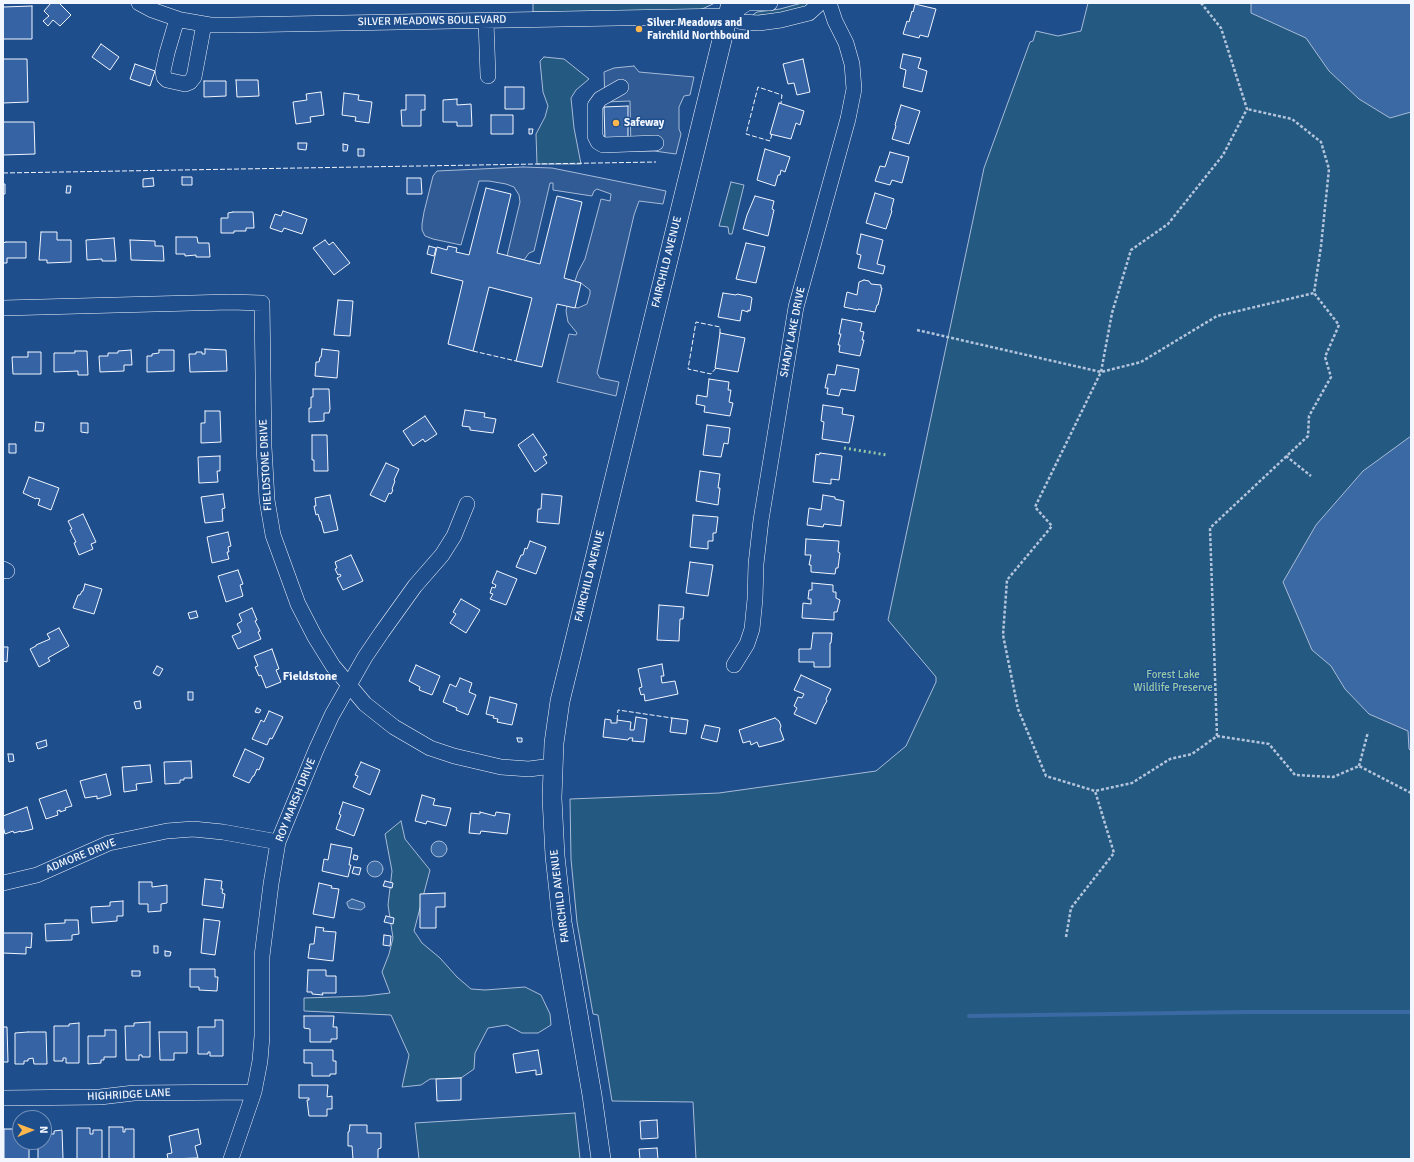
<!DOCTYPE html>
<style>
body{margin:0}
#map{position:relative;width:1414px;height:1162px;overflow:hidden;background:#1f4e8c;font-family:Signika,sans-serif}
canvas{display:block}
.frame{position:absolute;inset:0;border:4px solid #f2f6ff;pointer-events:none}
.north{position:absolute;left:12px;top:1110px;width:40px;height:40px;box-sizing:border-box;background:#1f4e8c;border:1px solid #7391ba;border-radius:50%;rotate:89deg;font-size:11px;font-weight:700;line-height:16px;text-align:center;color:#f2f6ff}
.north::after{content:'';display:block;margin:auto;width:14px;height:18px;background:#ffb74d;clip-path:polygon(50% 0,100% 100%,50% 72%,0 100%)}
</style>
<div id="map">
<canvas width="1414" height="1162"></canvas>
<div class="frame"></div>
<div class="north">N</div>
</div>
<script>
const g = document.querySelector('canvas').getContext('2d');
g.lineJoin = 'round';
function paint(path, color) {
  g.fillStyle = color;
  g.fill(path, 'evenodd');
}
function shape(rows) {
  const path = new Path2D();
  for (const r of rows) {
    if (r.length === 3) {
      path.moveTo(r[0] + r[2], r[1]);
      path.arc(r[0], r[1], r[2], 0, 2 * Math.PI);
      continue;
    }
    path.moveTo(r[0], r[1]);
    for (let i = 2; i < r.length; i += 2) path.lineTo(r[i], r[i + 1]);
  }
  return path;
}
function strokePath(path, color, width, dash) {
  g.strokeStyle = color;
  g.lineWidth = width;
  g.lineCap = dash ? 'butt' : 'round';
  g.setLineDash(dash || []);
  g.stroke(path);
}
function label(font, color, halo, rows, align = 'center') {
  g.font = font + ' Signika,sans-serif';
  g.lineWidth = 3;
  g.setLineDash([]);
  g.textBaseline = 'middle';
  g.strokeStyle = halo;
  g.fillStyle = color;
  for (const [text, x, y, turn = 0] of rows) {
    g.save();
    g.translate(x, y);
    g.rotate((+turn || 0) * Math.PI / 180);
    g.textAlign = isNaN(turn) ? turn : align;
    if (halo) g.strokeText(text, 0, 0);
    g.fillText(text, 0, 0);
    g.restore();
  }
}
const green = shape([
 [533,3,715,3,700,10,533,12,533,3],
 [802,3,809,3,810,4,796,12,752,16,754,14,757,12,780,9,802,3],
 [1088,3,1411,3,1411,1159,696,1159,693,1102,612,1101,598,1015,593,1014,577,922,571,859,570,799,719,793,876,771,906,746,936,682,936,677,888,620,984,168,1030,42,1033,41,1036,31,1058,36,1081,31,1088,3],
 [544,57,564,59,589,79,576,90,571,98,574,128,581,164,537,164,536,134,545,117,548,106,543,92,540,61,544,57],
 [731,182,744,185,732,234,729,234,728,227,719,226,731,182],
 [401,821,405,839,430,870,414,931,422,943,440,958,457,977,471,989,485,990,525,987,541,995,550,1014,551,1025,538,1033,522,1033,507,1025,488,1028,475,1053,474,1069,461,1078,430,1079,421,1085,402,1087,409,1055,391,1015,304,1011,304,998,365,996,390,993,382,972,389,954,393,938,388,905,392,871,385,834,401,821],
 [575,1113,580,1159,419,1159,415,1123,575,1113]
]);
paint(green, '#245a82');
strokePath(green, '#a8bbd7', 1);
const parking = shape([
 [634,66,639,72,694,77,690,95,684,96,679,107,679,129,681,134,676,154,654,151,631,151,630,101,605,102,604,72,614,68,634,66],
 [523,167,552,168,666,191,663,204,639,201,634,215,597,373,600,378,619,382,616,396,557,382,569,334,576,335,577,333,568,322,566,311,567,306,578,308,587,304,590,294,590,290,581,283,575,281,578,272,585,259,601,199,610,201,611,194,597,189,594,191,592,196,553,190,553,183,550,183,534,251,529,253,524,260,507,256,520,202,519,195,514,187,506,184,489,181,479,181,461,245,433,239,425,236,422,230,422,224,424,212,433,176,437,171,523,167]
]);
paint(parking, '#305b95');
strokePath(parking, '#a8bbd7', 1);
const water = shape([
 [1251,3,1411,3,1411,112,1390,118,1359,99,1329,71,1306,38,1251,13,1251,3],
 [1411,436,1411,751,1409,749,1408,731,1369,714,1345,689,1331,666,1312,650,1283,582,1316,525,1363,471,1411,436],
 [439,849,8],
 [375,869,8],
 [352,899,364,903,365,907,361,910,349,908,347,904,347,902,352,899]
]);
paint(water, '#3b69a3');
strokePath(water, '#a8bbd7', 1);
strokePath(shape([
 [969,1016,1247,1012,1411,1012]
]), '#3b69a3', 4);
const building = shape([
 [51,3,59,3,71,15,60,26,53,20,48,26,43,21,49,16,44,11,51,3],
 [915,4,936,9,928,37,920,35,919,38,903,34,907,21,909,22,912,11,913,12,915,4],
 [32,6,32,39,3,39,3,7,32,6],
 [101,44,119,57,110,70,92,57,101,44],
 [903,54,921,58,918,68,927,71,922,92,903,87,906,70,900,68,903,54],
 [3,59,27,59,28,102,3,103,3,59],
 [803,59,810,92,797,95,794,83,788,84,783,64,803,59],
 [135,64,155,71,150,86,130,79,135,64],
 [236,80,258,80,259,96,237,97,236,80],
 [204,81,226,81,226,96,204,97,204,81],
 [505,87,524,87,524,109,505,109,505,87],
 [321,92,324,115,310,117,311,122,296,124,293,102,307,100,306,94,321,92],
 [344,93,359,95,358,100,372,102,369,123,355,121,356,117,342,115,344,93],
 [406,95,425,95,425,110,421,110,421,126,402,126,401,110,406,110,406,95],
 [457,99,457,105,471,104,472,126,457,126,457,122,443,122,443,100,457,99],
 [779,103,804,111,800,125,796,123,791,139,770,134,779,103],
 [901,105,920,111,909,144,892,139,896,126,895,125,901,105],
 [628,106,628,140,605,140,604,107,628,106],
 [491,115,513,115,513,134,491,134,491,115],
 [3,122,34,122,35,154,3,155,3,122],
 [529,129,533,129,532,134,529,134,529,129],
 [298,143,307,143,306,150,298,149,298,143],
 [343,144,348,145,347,151,343,151,343,144],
 [358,149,364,149,364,156,358,156,358,149],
 [765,149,790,157,785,172,781,170,780,175,778,175,775,186,757,180,765,149],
 [890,152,909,157,902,183,892,180,890,185,875,181,880,166,885,167,890,152],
 [182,177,192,177,192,185,182,185,182,177],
 [153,178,154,186,143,187,143,179,153,178],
 [407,178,421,178,422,194,407,194,407,178],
 [3,184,5,184,5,194,3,194,3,184],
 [67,186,71,186,70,193,66,193,67,186],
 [486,188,511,194,497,253,540,264,557,196,582,202,564,278,581,283,575,308,557,304,542,367,516,361,532,298,489,287,473,351,448,344,463,281,431,273,437,247,447,250,448,246,457,248,456,252,469,255,486,188],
 [875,193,894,199,891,210,892,211,886,229,866,223,875,193],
 [755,196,774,201,772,209,774,210,768,236,743,229,747,215,755,196],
 [283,211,307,219,302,234,284,228,282,232,270,228,275,214,281,216,283,211],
 [233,212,253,212,254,228,246,228,246,231,234,231,234,233,221,233,221,218,228,218,228,213,233,212],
 [41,232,57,232,57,240,71,240,71,262,47,263,47,260,39,260,41,232],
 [861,234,883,240,877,264,885,266,883,274,858,268,861,255,857,254,857,252,861,234],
 [176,237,197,237,198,243,209,243,210,257,196,257,196,255,185,256,185,254,176,254,176,237],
 [114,238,116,261,102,261,102,259,87,260,86,240,114,238],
 [130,240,155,241,155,246,163,246,164,261,131,260,130,240],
 [325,240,329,245,333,242,350,263,334,275,313,248,325,240],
 [6,242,26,242,26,258,7,258,7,263,3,263,3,243,6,242],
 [746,243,765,247,756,283,736,279,746,243],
 [429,246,436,248,434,256,427,254,429,246],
 [864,280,869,281,871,284,881,285,881,288,882,288,878,305,877,305,875,312,858,309,858,310,844,307,847,292,857,295,859,282,864,280],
 [723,293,736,295,737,294,751,297,752,298,750,311,748,310,748,312,742,310,740,321,718,317,723,293],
 [338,300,353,301,350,336,334,335,338,300],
 [842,319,862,323,860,331,864,332,862,340,864,340,860,356,839,352,840,345,838,345,841,334,839,334,842,319],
 [720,333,745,338,738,372,715,368,720,333],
 [205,349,226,350,227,371,190,372,189,354,196,354,196,352,202,352,202,354,205,354,205,349],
 [322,349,339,351,337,378,315,376,316,362,319,362,320,357,321,357,322,349],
 [131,350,132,365,124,365,124,371,100,372,99,356,108,356,108,353,118,353,118,351,131,350],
 [159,350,174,350,174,371,147,372,147,356,152,356,152,354,159,353,159,350],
 [75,351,87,351,88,375,78,375,78,371,54,372,54,353,75,353,75,351],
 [28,352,41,352,41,374,13,374,12,357,28,357,28,352],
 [837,365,859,369,855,391,841,389,839,396,827,394,828,388,825,388,828,374,835,375,837,365],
 [709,379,729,382,728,390,731,390,729,402,733,403,730,416,704,412,705,406,696,404,697,395,707,397,709,379],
 [313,389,329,389,330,409,329,413,324,413,324,421,309,422,309,408,311,408,311,397,313,397,313,389],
 [823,405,843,408,842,414,854,416,849,443,822,439,824,422,821,421,823,405],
 [465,410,485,413,484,417,496,419,493,433,470,430,470,427,462,426,465,410],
 [205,411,220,411,221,442,201,443,201,423,205,423,205,411],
 [425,416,437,434,425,442,423,439,413,446,403,431,425,416],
 [36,422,44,423,43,431,35,431,36,422],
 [81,423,88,423,88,433,81,432,81,423],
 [707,425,730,428,728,444,724,443,721,457,703,455,707,425],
 [533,434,547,455,543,457,547,463,535,472,518,445,533,434],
 [312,435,327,435,328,471,314,471,314,460,312,460,312,435],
 [9,444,16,444,16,453,9,453,9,444],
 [820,453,842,456,839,480,831,479,831,484,813,482,816,454,819,455,820,453],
 [220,456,220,471,217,471,218,482,199,483,198,457,220,456],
 [386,463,399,469,394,480,395,481,392,489,393,490,391,494,389,493,385,502,370,495,386,463],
 [700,471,720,474,718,488,720,488,718,505,696,501,700,471],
 [29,477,59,488,51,510,38,505,40,499,36,498,36,499,23,493,29,477],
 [223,494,225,508,222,509,223,521,205,523,201,497,223,494],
 [542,494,562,496,559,524,537,522,538,509,541,509,542,494],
 [330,495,338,530,324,533,321,521,320,521,318,514,316,515,314,506,316,506,315,498,330,495],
 [823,495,835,497,835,499,844,501,841,526,824,524,823,527,807,525,809,508,821,510,823,495],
 [83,514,96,542,91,544,93,549,79,555,74,543,76,542,70,530,72,529,68,521,83,514],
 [693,515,718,517,716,533,713,533,713,541,708,541,708,549,690,547,693,515],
 [228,532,231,546,228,547,229,552,227,552,229,559,212,563,207,537,228,532],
 [806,539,839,541,838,552,840,553,838,568,836,568,835,574,811,572,811,565,809,565,811,555,805,555,806,539],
 [530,541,546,547,536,574,516,567,521,555,523,555,525,548,527,549,530,541],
 [351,555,363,581,343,590,337,578,341,576,340,574,338,575,335,569,337,568,335,562,351,555],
 [690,562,713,565,708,596,686,593,690,562],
 [238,570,243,584,240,585,243,596,226,602,218,576,238,570],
 [497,571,517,579,506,605,490,599,493,594,490,593,492,587,495,588,496,585,492,583,497,571],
 [812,583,833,585,833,592,836,592,836,598,840,600,837,612,834,612,834,620,802,618,803,603,811,604,811,599,808,599,809,590,812,590,812,583],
 [85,584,102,589,94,614,73,608,78,595,80,595,82,591,83,591,85,584],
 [461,599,480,610,466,633,450,623,456,614,453,612,461,599],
 [659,605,684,607,683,619,680,619,679,641,657,640,659,605],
 [252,608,257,620,255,621,260,631,258,632,261,639,238,649,232,636,241,632,237,624,242,621,239,614,252,608],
 [196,611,198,617,190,619,188,613,196,611],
 [59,628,69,646,48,658,50,661,39,667,30,649,36,646,36,645,50,639,47,634,59,628],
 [813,633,832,633,831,643,830,643,830,667,814,667,814,662,799,662,799,649,811,649,813,633],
 [3,647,8,647,7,662,3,661,3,647],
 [272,649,279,669,276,670,281,682,266,688,261,675,259,676,255,667,258,666,254,656,272,649],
 [662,664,664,676,661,676,662,683,675,681,678,694,645,701,644,694,641,695,639,688,642,687,638,669,662,664],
 [416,665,440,676,432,695,419,690,420,687,409,681,416,665],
 [157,666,163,669,159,676,153,673,157,666],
 [801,675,831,689,826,699,827,701,824,706,816,724,794,714,797,708,794,706,798,697,802,698,804,694,794,690,801,675],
 [460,678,472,683,469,692,476,695,468,715,456,710,457,708,443,702,450,684,456,687,460,678],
 [188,692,193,692,193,700,188,700,188,692],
 [490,697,517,704,512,725,497,722,498,719,493,718,494,716,486,714,490,697],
 [140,701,141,708,136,709,134,702,140,701],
 [257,708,261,710,259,713,255,712,257,708],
 [269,711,283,717,272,739,270,738,267,745,252,739,261,720,264,722,269,711],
 [636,717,647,719,644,742,632,741,633,738,629,738,628,740,603,737,605,719,611,720,611,723,617,723,617,720,631,722,630,730,634,730,636,717],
 [672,718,688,720,686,734,670,732,672,718],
 [775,718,779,721,781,726,780,729,784,740,782,740,782,741,759,747,757,742,751,745,750,741,743,743,739,730,775,718],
 [705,725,720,728,717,742,701,738,705,725],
 [517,738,522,738,522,742,518,742,517,738],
 [46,740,47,746,38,749,36,743,46,740],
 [245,749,264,758,259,770,257,769,254,776,253,776,249,783,233,776,245,749],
 [8,754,13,754,14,761,9,762,8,754],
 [191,761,192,778,184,778,184,780,180,780,180,783,165,784,164,762,191,761],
 [361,762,380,770,370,795,353,787,358,776,355,775,361,762],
 [150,765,152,782,136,784,137,790,124,792,122,767,150,765],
 [106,774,111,795,97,799,97,796,85,798,80,781,106,774],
 [66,790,72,806,65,808,66,810,60,812,60,810,57,811,58,815,46,819,39,799,66,790],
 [422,795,435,799,433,805,451,808,446,826,427,821,426,824,415,821,422,795],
 [343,802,364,809,354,836,336,829,341,815,339,814,343,802],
 [27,807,33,829,21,832,21,831,14,833,13,831,5,834,3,826,3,816,27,807],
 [480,812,495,816,496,812,510,814,507,834,481,831,480,834,469,833,471,813,480,814,480,812],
 [331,844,352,848,349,865,351,865,348,877,322,871,324,859,328,860,331,844],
 [354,855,358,856,357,860,353,859,354,855],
 [354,867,361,868,359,875,352,873,354,867],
 [205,879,222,881,221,889,223,889,222,893,225,894,223,908,202,905,205,879],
 [385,881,393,883,392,888,383,886,385,881],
 [139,882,152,882,152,887,167,885,167,903,161,904,161,911,148,912,148,904,139,904,139,882],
 [319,883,332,886,331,888,339,889,334,918,313,914,319,883],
 [445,893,445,907,436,907,436,928,420,928,420,894,445,893],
 [123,901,123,916,117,916,117,921,92,923,91,907,110,906,110,902,123,901],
 [386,916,394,918,393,924,384,922,386,916],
 [204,919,220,921,215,955,201,953,204,919],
 [65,920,78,920,79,934,72,935,72,940,46,941,45,924,65,923,65,920],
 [316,927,324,928,323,931,336,932,333,961,308,958,310,944,314,944,316,927],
 [3,933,32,933,31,948,26,947,26,954,3,953,3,933],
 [384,935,391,936,390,946,383,945,384,935],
 [154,946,158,946,158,953,154,953,154,946],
 [165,951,171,952,170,956,165,956,165,951],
 [190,969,215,969,215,977,218,977,217,991,199,990,199,987,190,987,190,969],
 [308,970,326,970,326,976,336,976,336,993,322,993,323,995,312,994,312,992,307,992,308,970],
 [132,971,140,971,140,976,132,976,132,971],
 [304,1016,334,1016,333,1027,337,1027,337,1039,331,1039,331,1042,310,1042,310,1029,304,1028,304,1016],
 [215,1020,223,1020,223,1056,210,1056,210,1052,208,1052,208,1054,198,1054,198,1027,215,1027,215,1020],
 [150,1022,150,1057,142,1057,142,1055,139,1055,139,1060,126,1060,125,1026,134,1026,134,1023,150,1022],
 [79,1023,79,1063,66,1063,66,1058,63,1058,63,1061,54,1061,54,1026,69,1026,69,1024,79,1023],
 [3,1027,7,1027,8,1062,3,1062,3,1027],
 [105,1030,116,1030,116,1057,104,1057,104,1060,101,1060,101,1063,88,1064,88,1036,105,1036,105,1030],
 [28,1032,46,1032,47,1064,34,1064,33,1058,28,1059,28,1061,24,1061,24,1064,15,1064,15,1033,28,1032],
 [159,1032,187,1032,187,1053,174,1053,174,1060,160,1060,159,1032],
 [304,1050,333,1050,333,1061,336,1061,336,1074,330,1074,330,1076,312,1076,312,1063,304,1063,304,1050],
 [538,1050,542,1074,536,1075,536,1070,516,1073,513,1054,538,1050],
 [461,1078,461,1100,437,1101,436,1079,461,1078],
 [299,1085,328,1085,327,1097,332,1096,332,1109,327,1109,327,1116,309,1116,307,1100,309,1100,309,1098,299,1098,299,1085],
 [657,1120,658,1138,641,1139,640,1121,657,1120],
 [350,1125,367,1125,367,1133,381,1133,381,1148,378,1149,378,1159,353,1159,352,1146,348,1146,348,1132,349,1132,350,1125],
 [109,1127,123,1127,123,1132,125,1132,125,1129,134,1129,134,1159,109,1159,109,1127],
 [44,1128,51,1128,51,1134,54,1134,54,1131,62,1130,63,1159,38,1159,38,1142,44,1142,44,1128],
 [77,1128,90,1128,90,1134,93,1134,93,1130,102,1130,102,1159,77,1159,77,1128],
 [4,1129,18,1129,18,1134,20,1134,20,1142,29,1142,29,1159,4,1159,4,1129],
 [198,1129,201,1144,195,1146,198,1158,168,1159,167,1154,172,1153,169,1136,198,1129],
 [657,1148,658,1159,640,1159,639,1149,657,1148]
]);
paint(building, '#3563a3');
strokePath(building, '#f2f6ff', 1);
const minor = shape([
 [139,3,152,10,181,20,210,25,233,25,728,16,742,22,759,23,781,20,809,13,820,3],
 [728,16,747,3,770,3],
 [177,19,167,53,163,71,164,77,167,80,185,84,190,82,194,77,204,24],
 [486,21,488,76],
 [621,87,600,99,595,106,595,136,598,142,603,145,656,143],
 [3,308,230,302,262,303,264,447,267,500,273,535,298,604,315,637,333,666,365,704,394,727,430,748,454,756,501,767,529,769,552,766],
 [3,569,7,571],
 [734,665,747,644,752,629,755,599,756,564,761,520,796,307,848,119,854,89,852,64,846,43,835,21,829,3],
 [3,883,37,875,109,843,167,831,193,829,223,832,278,842],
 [3,1098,100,1097,134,1093,254,1092],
 [231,1159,254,1092,260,1061,262,1036,262,956,271,884,278,842,316,750,332,715,365,657,382,632,415,586,442,555,454,536,467,504]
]);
const major = shape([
 [601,1159,592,1095,562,922,559,892,555,856,552,798,554,743,560,701,731,3]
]);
strokePath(minor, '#f2f6ff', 16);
strokePath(major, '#f2f6ff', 20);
strokePath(shape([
 [1201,3,1221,28,1247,109,1223,155,1168,224,1131,250,1112,313,1101,372,1035,507,1052,526,1007,580,1003,635,1018,709,1046,776,1095,791,1132,783,1170,759,1192,754,1217,736,1210,528,1308,436,1309,416,1331,377,1325,357,1339,325,1314,293],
 [917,330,1101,372,1141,362,1217,316,1314,293,1321,246,1329,169,1321,142,1292,119,1247,109],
 [1286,456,1311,476],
 [1217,736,1269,744,1295,775,1333,777,1359,766,1411,793],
 [1359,766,1368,732],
 [1066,937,1071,908,1114,853,1095,791]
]), '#b3c4dc', 2.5, [3, 2]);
strokePath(minor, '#1f4e8c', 15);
strokePath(major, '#1f4e8c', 19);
strokePath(shape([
 [844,448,887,455]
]), '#97c8a6', 3, [2, 3]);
strokePath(shape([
 [772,134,770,141,746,134,758,87,782,95,781,103],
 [3,173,656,162],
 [473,351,516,361],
 [716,368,711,374,688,369,696,322,720,327,720,333],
 [617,720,618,710,672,718]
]), '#f2f6ff', 1, [5, 2]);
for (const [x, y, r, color] of [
 [639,29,4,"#ffb74d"],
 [616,123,4,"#ffb74d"]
]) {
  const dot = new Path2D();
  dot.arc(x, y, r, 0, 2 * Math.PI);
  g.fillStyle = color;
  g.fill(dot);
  strokePath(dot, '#1f4e8c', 1.5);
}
label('11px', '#f2f6ff', '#1f4e8c', [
 ["SILVER MEADOWS BOULEVARD",432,21,-1],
 ["FAIRCHILD AVENUE",667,262,-76],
 ["SHADY LAKE DRIVE",793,332,-79],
 ["FIELDSTONE DRIVE",266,465,-93],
 ["FAIRCHILD AVENUE",590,576,-76],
 ["ROY MARSH DRIVE",296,800,-68],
 ["ADMORE DRIVE",81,856,-22],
 ["FAIRCHILD AVENUE",560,896,-97],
 ["HIGHRIDGE LANE",129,1095,-3]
]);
label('bold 11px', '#f2f6ff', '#1f4e8c', [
 ["Silver Meadows and",647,23],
 ["Fairchild Northbound",647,36],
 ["Safeway",624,123]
], 'left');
label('11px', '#97c8a6', '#1f4e8c', [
 ["Forest Lake",1173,675],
 ["Wildlife Preserve",1173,688]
]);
label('bold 12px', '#f2f6ff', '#1f4e8c', [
 ["Fieldstone",310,677]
]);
</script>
